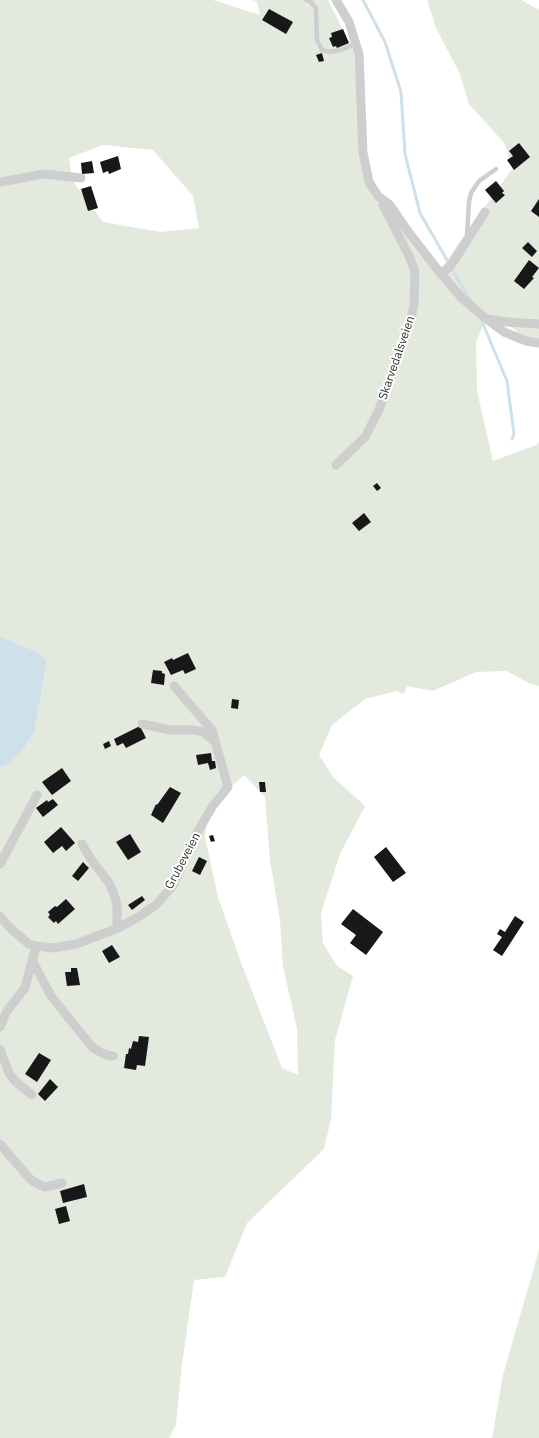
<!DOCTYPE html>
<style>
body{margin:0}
canvas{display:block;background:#fff}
</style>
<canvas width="539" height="1438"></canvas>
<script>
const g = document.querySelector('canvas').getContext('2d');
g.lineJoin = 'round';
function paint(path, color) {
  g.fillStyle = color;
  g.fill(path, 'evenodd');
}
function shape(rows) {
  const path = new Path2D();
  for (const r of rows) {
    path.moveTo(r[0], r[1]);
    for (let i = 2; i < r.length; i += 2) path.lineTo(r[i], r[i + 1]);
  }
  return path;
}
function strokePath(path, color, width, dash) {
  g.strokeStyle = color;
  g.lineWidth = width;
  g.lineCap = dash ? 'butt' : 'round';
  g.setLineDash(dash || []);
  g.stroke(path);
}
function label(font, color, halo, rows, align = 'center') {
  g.font = font + ' "IBM Plex Sans",sans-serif';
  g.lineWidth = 4;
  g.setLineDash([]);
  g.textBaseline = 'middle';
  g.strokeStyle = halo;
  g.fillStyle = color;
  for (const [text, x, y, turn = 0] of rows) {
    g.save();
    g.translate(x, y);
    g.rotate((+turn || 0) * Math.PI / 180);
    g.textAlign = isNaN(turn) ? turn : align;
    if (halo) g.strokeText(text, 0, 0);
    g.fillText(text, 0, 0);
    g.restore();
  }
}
paint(shape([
 [0,0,213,0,260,15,257,2,253,0,328,0,354,52,358,114,370,176,403,227,440,270,512,169,505,144,469,104,460,74,436,28,427,0,521,0,539,10,539,346,534,345,511,327,493,325,485,321,476,342,477,391,493,461,536,445,539,442,539,686,529,683,506,671,476,672,433,691,407,686,404,694,396,691,365,699,332,725,319,755,333,777,365,806,340,854,321,913,323,943,337,966,353,976,335,1040,331,1119,324,1149,247,1223,225,1277,194,1280,181,1372,176,1425,169,1438,0,1438,0,767,9,764,43,678,47,661,0,637],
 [103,145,153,150,193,196,199,228,161,232,103,222,72,180,69,158],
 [244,775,265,797,270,860,280,920,283,966,297,1029,298,1075,282,1068,240,960,218,897,205,837,210,806],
 [539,1250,539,1438,492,1438,503,1375]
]), '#e4e9dd');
paint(shape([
 [0,637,37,652,47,661,34,732,24,748,9,764,0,767]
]), '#cee1eb');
strokePath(shape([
 [363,0,385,42,401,92,405,154,420,213,471,302],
 [481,319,507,381,514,434,512,439]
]), '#cee1eb', 3);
paint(shape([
 [269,9,293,22,286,34,262,20],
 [343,29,349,43,337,48,336,46,333,47,329,38,332,37,331,33],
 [322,53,324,61,319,62,316,55],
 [519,143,530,157,514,170,507,160,513,156,509,151],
 [118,156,121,169,109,174,108,171,103,173,100,162],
 [92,161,94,173,82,174,81,163],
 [496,181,504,191,502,193,505,195,496,203,485,190],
 [91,186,98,208,88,211,81,189],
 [539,199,539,217,531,211],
 [528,242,537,251,532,257,522,248],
 [529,260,539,268,532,277,534,278,524,289,514,281],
 [377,483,381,488,377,491,373,486],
 [364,513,371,522,359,531,352,523],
 [188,653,196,669,185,674,183,670,171,675,164,662,172,658,173,660],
 [153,670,162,671,162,673,165,674,164,685,151,683],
 [232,699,239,700,238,709,231,708],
 [140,726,146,738,126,748,123,743,117,746,114,739],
 [109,741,111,746,105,749,103,744],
 [211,753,212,761,215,761,216,768,210,770,208,763,198,765,196,755],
 [62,768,71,781,52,795,42,782],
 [259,782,265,782,266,792,260,792],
 [170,787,181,793,163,823,151,815,156,804,157,805],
 [53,799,58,805,43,817,36,808,47,800,48,802],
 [61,827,75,843,66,851,62,846,53,853,44,842],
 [130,834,141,852,128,860,116,842],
 [213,835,215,841,211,842,209,836],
 [386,847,406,873,393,882,374,857],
 [199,857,207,861,200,875,192,871],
 [83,862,89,868,78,881,72,876],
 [142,896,145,900,132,910,128,905],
 [66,899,75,909,58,924,56,921,54,923,48,917,50,915,48,912,55,906,57,907],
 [353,909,383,932,366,955,350,943,356,935,341,924],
 [515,916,524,922,502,956,493,950,502,937,497,934,500,929,505,932],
 [112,945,120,957,109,963,102,951],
 [71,968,77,968,80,985,67,986,65,972,71,972],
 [139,1036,149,1037,145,1066,137,1065,136,1070,124,1068,126,1054,128,1054,129,1048,131,1049,133,1041,138,1042],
 [39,1053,51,1060,37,1082,25,1074],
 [50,1079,58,1087,45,1101,38,1094],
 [84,1184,87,1197,63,1203,60,1191],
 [66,1206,70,1221,59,1224,55,1209]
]), '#181818');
strokePath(shape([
 [306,0,311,2,316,8,317,40,322,50,330,52,341,50,351,46,356,42],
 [467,236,469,202,471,193,479,181,496,169]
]), '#cecece', 4.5);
strokePath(shape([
 [336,0,349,22,359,54,363,153,369,182,378,196,390,205,407,230,441,274,462,298,485,318,504,332,526,341,539,343],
 [0,182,44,174,81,178],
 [441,274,450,267,485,212],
 [488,319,507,322,539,324],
 [336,465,365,437,379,410,409,326,414,305,415,272,410,258,383,205],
 [142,724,170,730,195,730,203,732,215,742],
 [82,844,90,858,109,883,114,894,117,905,117,924,118,928],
 [0,864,37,795],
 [0,916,9,927,29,944,36,946,53,948,76,944,118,928,135,919,156,905,174,884,193,840,212,807,228,787,212,730,174,686],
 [32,960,51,996,93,1048,106,1055,113,1056],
 [0,1027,7,1011,25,988,36,946],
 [0,1049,9,1073,15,1081,32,1095],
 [0,1144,31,1180,40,1185,45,1187,62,1183]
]), '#cecece', 9);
label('12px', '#313131', '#fff', [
 ["Skarvedalsveien",397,358,-71],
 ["Grubeveien",183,861,-62]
]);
</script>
